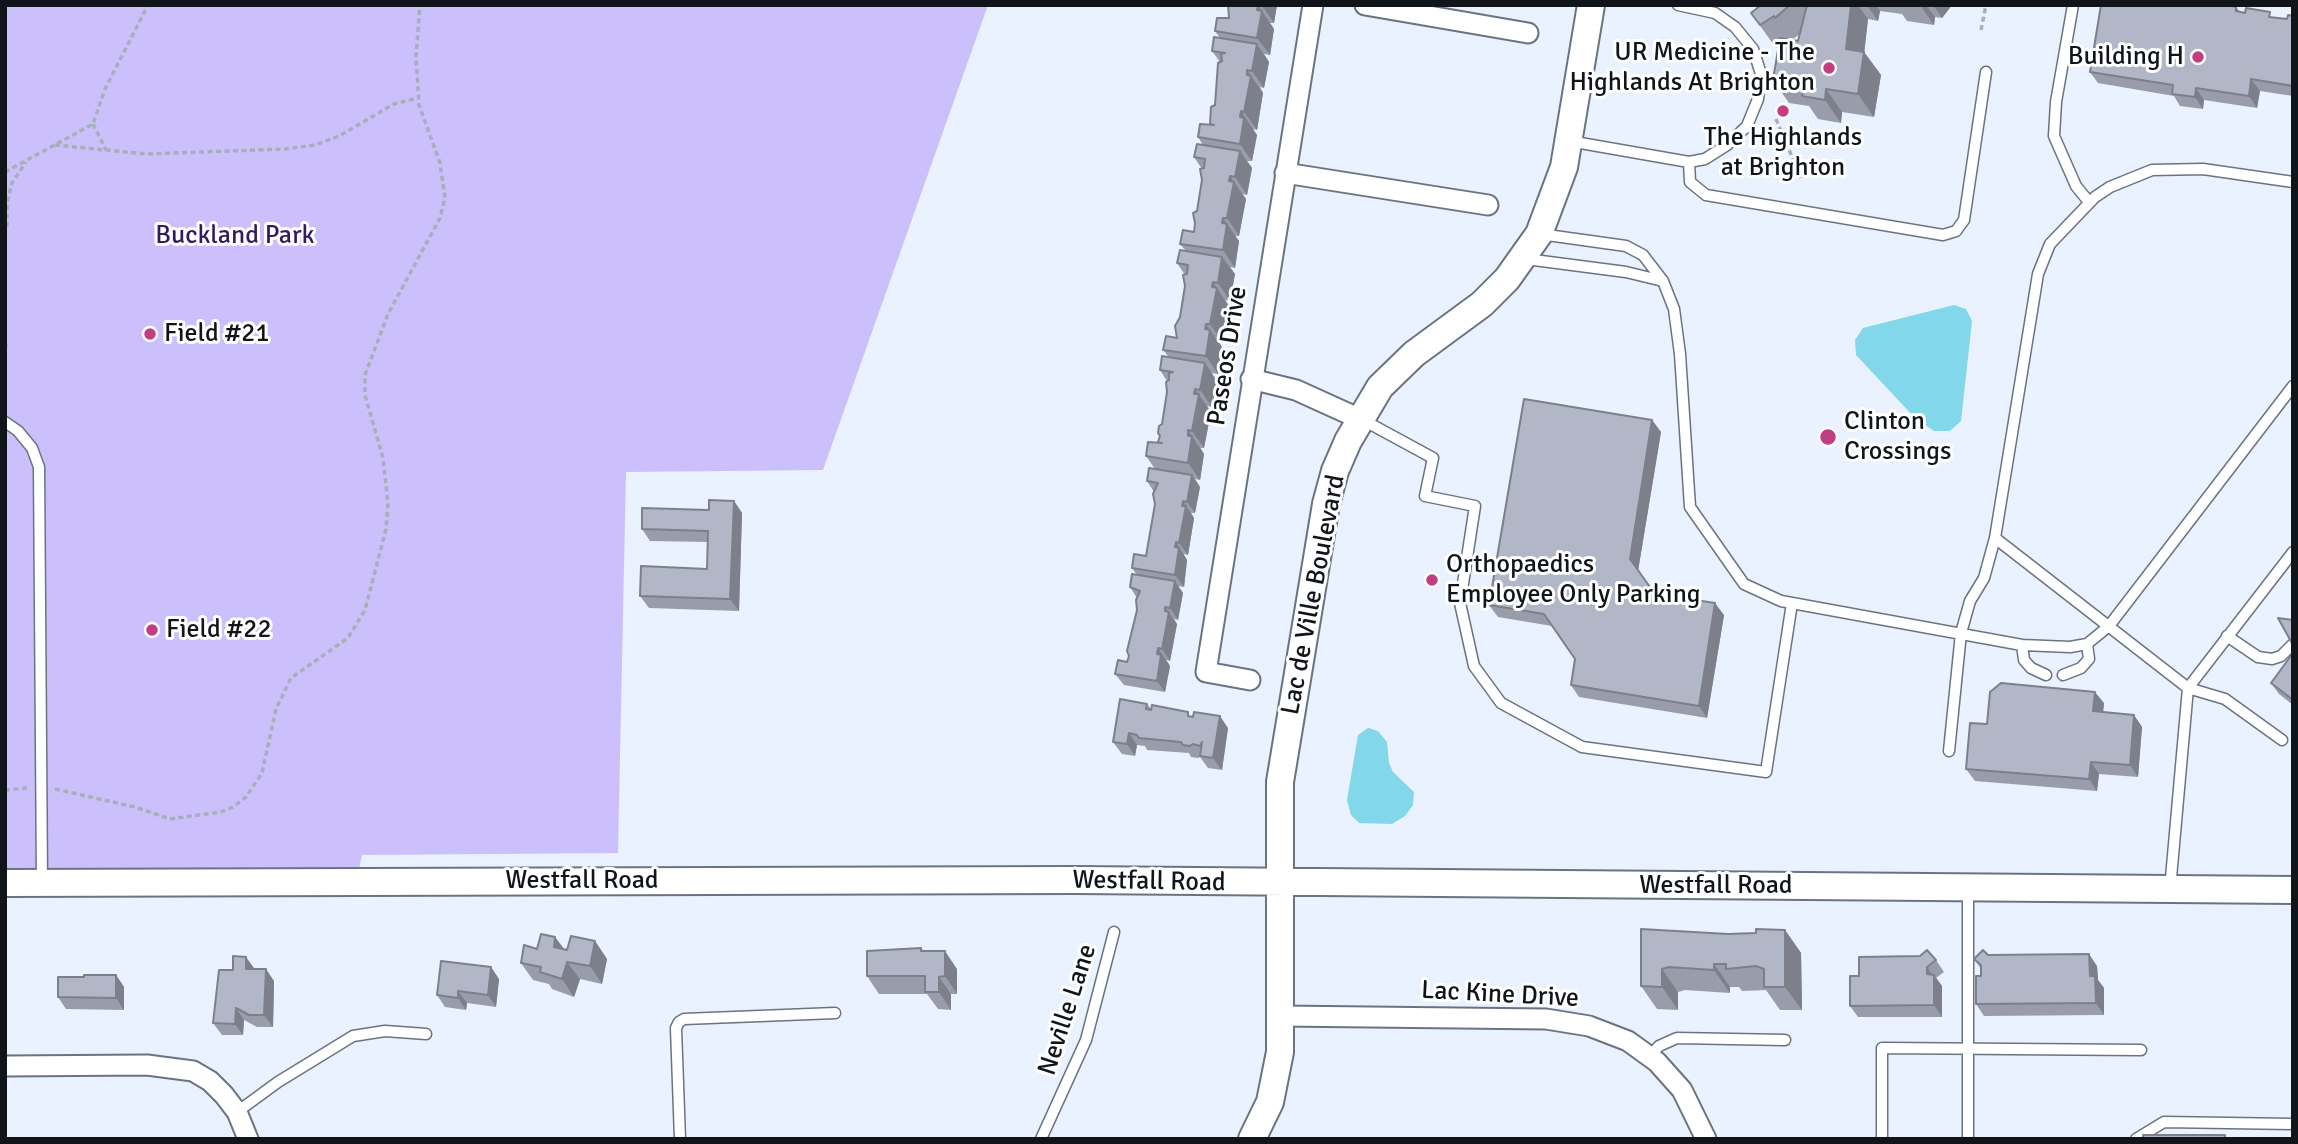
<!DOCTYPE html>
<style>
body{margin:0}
#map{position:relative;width:2298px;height:1144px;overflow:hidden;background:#e9f2fe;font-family:Signika,sans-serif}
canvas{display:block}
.frame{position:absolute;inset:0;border:7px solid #111519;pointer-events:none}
</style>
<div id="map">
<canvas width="2298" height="1144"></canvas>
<div class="frame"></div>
</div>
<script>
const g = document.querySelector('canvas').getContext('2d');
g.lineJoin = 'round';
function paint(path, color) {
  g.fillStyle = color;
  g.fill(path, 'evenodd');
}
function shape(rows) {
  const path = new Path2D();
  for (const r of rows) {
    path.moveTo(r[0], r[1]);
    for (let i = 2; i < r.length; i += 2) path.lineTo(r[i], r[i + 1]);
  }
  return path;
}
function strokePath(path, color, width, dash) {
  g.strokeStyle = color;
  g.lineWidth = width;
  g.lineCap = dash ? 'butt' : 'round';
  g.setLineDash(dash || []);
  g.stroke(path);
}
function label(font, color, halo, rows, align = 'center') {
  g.font = font + ' Signika,sans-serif';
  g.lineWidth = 6;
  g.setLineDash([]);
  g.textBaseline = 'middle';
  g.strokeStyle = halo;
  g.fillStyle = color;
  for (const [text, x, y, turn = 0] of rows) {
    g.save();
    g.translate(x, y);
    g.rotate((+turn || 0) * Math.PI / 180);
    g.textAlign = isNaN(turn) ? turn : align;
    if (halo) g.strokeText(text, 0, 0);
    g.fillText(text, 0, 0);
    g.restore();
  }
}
paint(shape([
 [5,5,988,5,823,470,626,472,618,853,362,855,359,869,5,869]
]), '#cbc0fc');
paint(shape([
 [1954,305,1966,309,1972,321,1961,421,1950,431,1934,431,1916,419,1856,355,1855,340,1863,328],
 [1368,728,1378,731,1387,742,1389,763,1393,772,1414,792,1413,805,1405,816,1392,824,1359,823,1351,815,1347,800,1358,735]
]), '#83d7ea');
const lane = shape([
 [2073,5,2056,102,2054,136,2076,186,2089,202],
 [1569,141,1689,162,1705,159,1727,145,1747,126,1758,99,1761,74,1753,49,1735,27,1715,13,1678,5],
 [1689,162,1690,182,1706,195,1943,235,1956,231,1964,220,1986,72],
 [1540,234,1626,246,1643,255,1663,281,1674,309,1680,354,1690,507,1744,584,1781,601,2022,645,2070,647,2087,644,2109,626,2293,386],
 [1526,259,1626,272,1663,281],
 [1363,420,1433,458,1425,496,1475,506,1460,603,1474,666,1501,703,1582,747,1766,772,1792,603],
 [5,422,18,431,32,448,39,467,42,882],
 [1995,538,2188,688,2170,889],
 [2227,636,2258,657,2272,659,2281,656,2293,644],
 [2022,645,2024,660,2031,668,2046,675],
 [2063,675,2081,668,2089,659,2087,644],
 [2282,740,2225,699,2188,688,2293,552],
 [1949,751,1961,633,1970,601,1984,578,1995,538,2038,274,2050,244,2095,197,2110,187,2152,170,2203,169,2293,182],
 [1650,1056,1659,1046,1677,1038,1785,1040],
 [237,1112,278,1082,353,1036,385,1031,426,1034],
 [680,1139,676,1028,679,1022,684,1019,835,1013],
 [1041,1139,1086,1040,1114,932],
 [1882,1139,1882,1048,2141,1050],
 [1968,1139,1968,888],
 [2136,1139,2164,1122,2293,1124]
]);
const street = shape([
 [1365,5,1528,33],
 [1285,173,1488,205],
 [1251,379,1296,390,1360,419],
 [1250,680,1206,672,1313,5],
 [1281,1016,1546,1019,1589,1026,1628,1041,1657,1062,1682,1090,1706,1139],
 [5,1066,147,1065,193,1071,210,1081,224,1095,237,1112,248,1139]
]);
const secondary = shape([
 [5,883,1075,880,2293,890],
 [1252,1139,1270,1102,1280,1052,1280,782,1326,504,1335,471,1348,441,1380,387,1414,354,1482,304,1507,279,1539,234,1564,167,1591,5]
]);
strokePath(lane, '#6a7481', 13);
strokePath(street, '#6a7481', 23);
strokePath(secondary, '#6a7481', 30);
strokePath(shape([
 [1981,30,1986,5],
 [1776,119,1801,178],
 [93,124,106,150],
 [55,145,146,154,285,149,315,145,339,136,394,104,418,98],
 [5,172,93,124,105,89,148,5],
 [7,227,7,203,12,183,26,162],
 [5,349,7,341],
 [55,789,135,807,170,819,221,812,233,807,246,797,262,773,276,709,291,678,348,638,365,610,386,529,388,503,383,458,365,395,365,375,388,314,440,218,445,198,440,163,419,105,416,57,420,5],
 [5,790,28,788]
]), '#a7afb8', 3.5, [5, 3.5]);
strokePath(lane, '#fff', 10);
strokePath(street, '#fff', 19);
strokePath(secondary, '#fff', 26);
paint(shape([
 [1228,5,1277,5,1274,23,1270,23,1274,29,1270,55,1264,54,1269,62,1264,88,1260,87,1263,93,1257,130,1253,129,1257,135,1252,161,1247,161,1252,168,1247,195,1242,194,1246,199,1239,236,1235,236,1239,241,1235,268,1230,267,1235,274,1230,301,1225,300,1229,306,1222,342,1218,341,1222,347,1218,374,1211,373,1217,381,1212,407,1207,406,1211,412,1204,448,1201,448,1201,449,1204,454,1200,480,1195,479,1200,487,1195,513,1191,513,1194,518,1188,555,1184,554,1184,555,1187,560,1184,587,1178,586,1183,593,1178,620,1174,619,1177,624,1170,661,1166,660,1170,666,1165,692,1124,685,1115,674,1127,662,1129,656,1137,610,1137,598,1130,587,1137,575,1132,568,1146,556,1155,504,1154,492,1147,481,1155,469,1146,456,1158,443,1160,436,1167,392,1167,381,1160,370,1169,357,1163,350,1177,338,1185,286,1185,275,1177,263,1186,251,1180,244,1194,232,1202,180,1202,169,1194,157,1203,145,1198,137,1210,124,1215,105,1220,62,1212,51,1220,38,1215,31,1229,18],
 [1761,5,1952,5,1942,18,1935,17,1934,25,1907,21,1902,14,1880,11,1878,21,1868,19,1864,52,1881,75,1874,117,1842,112,1841,123,1818,119,1809,106,1789,103,1773,80,1778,47,1776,48,1751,13],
 [1800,34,1798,41,1792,40],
 [2236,7,2240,12,2287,19,2293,16,2293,96,2260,91,2257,108,2204,100,2203,109,2180,106,2174,96,2098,83,2090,72],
 [1652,420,1661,432,1638,571,1655,594,1724,615,1707,718,1579,697,1571,685,1575,659,1552,626,1498,617,1489,605],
 [734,501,742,513,739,611,649,608,640,596,707,569,708,542,650,541,642,529,709,510],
 [2293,653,2293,705,2279,694,2271,683],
 [2104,703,2103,712,2134,715,2142,727,2138,777,2099,774,2097,791,1975,781,1966,769,1987,724],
 [1147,704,1151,709,1191,716,1228,728,1222,770,1208,768,1200,757,1198,758,1191,757,1189,753,1147,750,1145,746,1137,745,1135,756,1122,754,1113,742],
 [1641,929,1728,934,1756,933,1785,930,1801,953,1802,1010,1780,1010,1766,990,1742,991,1739,987,1730,987,1730,993,1685,990,1678,992,1678,1010,1657,1009,1641,986],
 [595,941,607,959,602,984,580,979,574,997,552,989,549,984,533,980,521,963,537,949,567,950],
 [921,948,924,951,957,969,957,994,951,994,951,1010,938,1009,927,994,879,994,867,976],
 [1988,955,2097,966,2098,980,2104,988,2104,1015,1984,1016,1976,1004,1981,976,1981,969,1974,959],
 [1936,960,1944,972,1936,978,1942,986,1942,1017,1858,1017,1850,1006,1859,976],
 [254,968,274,981,273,1027,257,1027,244,1020,243,1035,222,1035,213,1023,233,970],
 [116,975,124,987,124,1010,66,1009,58,997],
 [499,979,496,1007,467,1003,466,1010,445,1007,437,995]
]), '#999dab');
paint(shape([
 [1258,5,1274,29,1270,55,1257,38],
 [1262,5,1277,5,1274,23,1262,6],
 [1851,5,1858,5,1868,19,1864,55,1864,52,1881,75,1874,117,1858,94,1846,49],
 [1867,5,1876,5,1880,11,1878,21],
 [1920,5,1926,5,1935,17,1934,25],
 [1933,5,1952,5,1942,18],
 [1257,44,1269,62,1264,88,1252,71],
 [1247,70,1263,93,1257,130,1244,112],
 [2251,79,2260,91,2257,108,2249,96],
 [2196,88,2204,100,2203,109,2195,97],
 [1826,89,1842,112,1841,123,1825,100],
 [1241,111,1257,135,1252,161,1240,144],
 [1240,151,1252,168,1247,195,1235,177],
 [1230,176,1246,199,1239,236,1227,218],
 [1223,218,1239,241,1235,268,1223,250],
 [1222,257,1235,274,1230,301,1218,283],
 [1213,282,1229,306,1222,342,1210,324],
 [1206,324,1222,347,1218,374,1206,356],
 [1205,363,1217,381,1212,407,1200,390],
 [1195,389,1211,412,1204,448,1192,431],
 [1652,420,1661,432,1638,571,1630,559],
 [1188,430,1204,454,1200,480,1188,463],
 [1192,475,1200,487,1195,513,1187,502],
 [734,501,742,513,739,611,730,599],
 [1183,501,1194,518,1188,555,1179,543],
 [1176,542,1187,560,1184,587,1175,575],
 [1175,581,1183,593,1178,620,1170,608],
 [1715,603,1724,615,1707,718,1699,706],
 [1165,607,1177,624,1170,661,1162,649],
 [1158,648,1170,666,1165,692,1157,681],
 [2095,692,2104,703,2102,723,2093,711],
 [2134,715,2142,727,2138,777,2130,765],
 [1220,716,1228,728,1222,770,1213,758],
 [1129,733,1137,745,1135,756,1127,744],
 [2091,762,2099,774,2097,791,2089,779],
 [1785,930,1801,953,1802,1010,1785,987],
 [555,937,568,954,554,947],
 [595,941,607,959,602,984,590,966],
 [945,951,957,969,957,994,945,976],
 [2089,954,2097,966,2098,980,2104,988,2104,1015,2096,1003,2090,976],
 [246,957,254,968,254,981,246,969],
 [567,962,580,979,574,997,562,979],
 [1714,964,1730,987,1730,993,1714,970],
 [491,967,499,979,496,1007,488,995],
 [1927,967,1934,978,1934,975,1942,986,1942,1017,1934,1005,1927,974],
 [266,969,274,981,273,1027,264,1015],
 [1662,969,1678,992,1678,1010,1662,987],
 [116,975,124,987,124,1010,116,998],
 [939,977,951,994,951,1010,939,992],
 [458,991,467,1003,466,1010,458,998],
 [236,1008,244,1020,243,1035,235,1024]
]), '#7d808b');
const building = shape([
 [1228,5,1262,5,1258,5,1257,10,1262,11,1257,38,1215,31,1217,18,1229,18,1228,5],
 [1761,5,1790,5,1775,18,1774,16,1760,25,1751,13,1761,5],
 [1807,5,1851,5,1846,49,1864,52,1858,94,1826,89,1825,100,1802,96,1804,85,1773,80,1780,38,1798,41,1807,5],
 [2101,5,2227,5,2236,7,2236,11,2245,13,2246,8,2270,12,2269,17,2287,19,2288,15,2293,16,2293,86,2251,79,2249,96,2196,88,2195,97,2172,94,2173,85,2090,72,2101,5],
 [1214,37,1257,44,1252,71,1247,70,1247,75,1251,76,1244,112,1241,111,1240,117,1244,118,1240,144,1198,137,1200,124,1214,125,1210,124,1211,107,1215,105,1218,63,1222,61,1221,54,1225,53,1212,51,1214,37],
 [1197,144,1240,151,1235,177,1230,176,1229,181,1234,182,1227,218,1223,218,1222,223,1227,224,1223,250,1180,244,1183,230,1194,232,1195,223,1193,213,1197,211,1202,180,1200,169,1204,168,1205,159,1194,157,1197,144],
 [1180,250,1222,257,1218,283,1213,282,1212,287,1217,288,1210,324,1206,324,1205,329,1210,330,1206,356,1163,350,1166,336,1177,338,1175,326,1180,317,1185,286,1183,275,1187,274,1188,265,1177,263,1180,250],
 [1162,356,1205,363,1200,390,1195,389,1194,394,1199,394,1192,431,1188,430,1188,436,1192,436,1188,463,1146,456,1148,442,1162,443,1158,442,1160,436,1158,433,1159,426,1162,424,1167,392,1166,382,1169,380,1169,373,1173,372,1160,370,1162,356],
 [1524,399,1652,420,1630,559,1655,594,1715,603,1699,706,1571,685,1575,659,1544,614,1489,605,1524,399],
 [1149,468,1192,475,1187,502,1183,501,1182,506,1186,506,1179,543,1176,542,1175,547,1179,548,1175,575,1132,568,1134,554,1146,556,1155,504,1153,494,1158,483,1147,481,1149,468],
 [709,500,734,501,730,599,640,596,641,566,707,569,708,531,642,529,642,508,709,510,709,500],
 [1132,574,1175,581,1170,608,1165,607,1165,611,1169,612,1162,649,1158,648,1157,654,1161,655,1157,681,1115,674,1118,660,1127,662,1129,656,1127,651,1137,610,1136,600,1140,591,1130,587,1132,574],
 [2278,618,2293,620,2293,645,2278,618],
 [2293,653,2293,700,2271,683,2293,653],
 [2001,683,2095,692,2093,711,2134,715,2130,765,2091,762,2089,779,1966,769,1970,723,1987,724,1990,692,2001,683],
 [1120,699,1147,704,1146,709,1151,710,1152,705,1188,712,1188,716,1193,717,1194,712,1220,716,1213,758,1200,756,1202,742,1200,746,1193,744,1190,746,1183,745,1181,742,1139,738,1137,735,1129,733,1127,744,1113,742,1120,699],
 [1641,929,1728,934,1756,933,1756,929,1785,930,1785,987,1764,987,1764,969,1756,966,1726,969,1726,964,1714,964,1714,970,1669,967,1662,969,1662,987,1641,986,1641,929],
 [541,934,555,937,554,947,567,950,571,936,595,941,590,966,567,962,562,979,540,972,541,967,521,963,524,945,537,949,541,934],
 [921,948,921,951,945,951,945,976,939,977,939,992,925,992,925,976,867,976,867,951,921,948],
 [1927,950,1936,960,1927,967,1927,974,1934,975,1934,1005,1850,1006,1850,976,1859,976,1859,957,1920,956,1927,950],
 [1983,950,1988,955,2089,954,2090,976,2095,976,2096,1003,1976,1004,1976,976,1981,976,1981,965,1974,959,1983,950],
 [233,956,246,957,246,969,266,969,264,1015,249,1015,236,1008,235,1024,213,1023,219,970,233,970,233,956],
 [441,961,491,967,488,995,458,991,458,998,437,995,441,961],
 [84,975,116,975,116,998,58,997,58,977,84,977,84,975],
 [2143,1135,2225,1135,2225,1139,2143,1139,2143,1135]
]);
paint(building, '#b2b7c7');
strokePath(building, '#7d808b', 2);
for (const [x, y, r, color] of [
 [2198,57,7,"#c23e82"],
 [1829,68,7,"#c23e82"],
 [1783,111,7,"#c23e82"],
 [150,334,7,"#c23e82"],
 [1828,437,9,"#c23e82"],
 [1432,580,7,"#c23e82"],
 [152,630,7,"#c23e82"]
]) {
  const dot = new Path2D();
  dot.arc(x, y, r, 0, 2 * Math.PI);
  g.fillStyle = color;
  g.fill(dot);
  strokePath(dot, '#fff', 2.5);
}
label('26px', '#111519', '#fff', [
 ["UR Medicine - The",1815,53,"right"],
 ["Highlands At Brighton",1815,83,"right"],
 ["Building H",2184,57,"right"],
 ["The Highlands",1783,138,"center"],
 ["at Brighton",1783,168,"center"],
 ["Field #21",164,334],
 ["Clinton",1844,422],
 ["Crossings",1844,452],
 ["Orthopaedics",1446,565],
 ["Employee Only Parking",1446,595],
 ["Field #22",166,630]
], 'left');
label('26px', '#311b60', '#fff', [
 ["Buckland Park",235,236]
]);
label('26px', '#111519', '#fff', [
 ["Paseos Drive",1228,356,-81],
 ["Lac de Ville Boulevard",1314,595,-79],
 ["Westfall Road",582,881],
 ["Westfall Road",1149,882,1],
 ["Westfall Road",1716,886],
 ["Lac Kine Drive",1500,995,3],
 ["Neville Lane",1068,1010,-72]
]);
</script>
